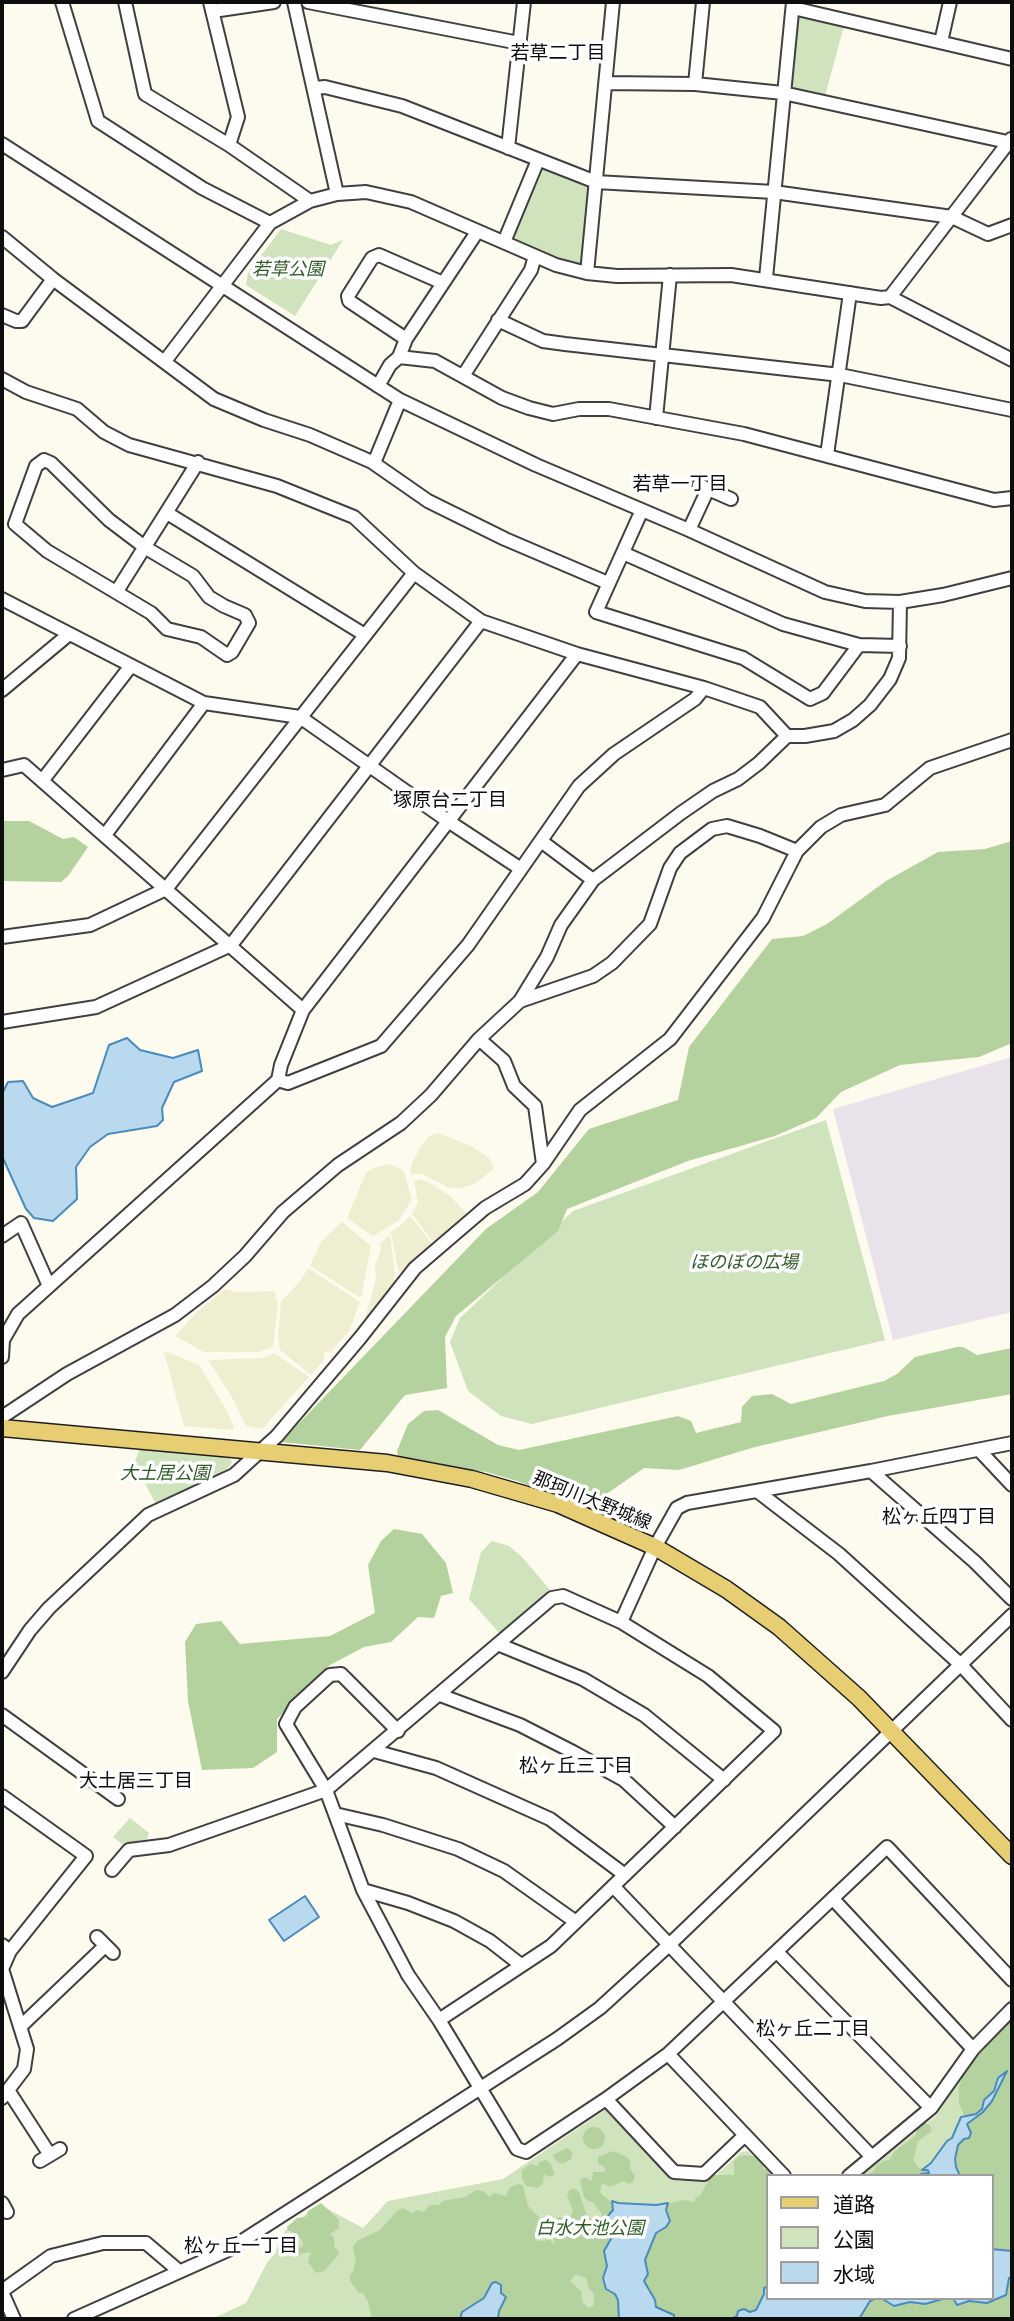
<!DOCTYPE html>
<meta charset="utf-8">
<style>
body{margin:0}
#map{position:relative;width:1014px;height:2321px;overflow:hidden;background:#fdfaee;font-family:"Noto Serif","Noto Sans JP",serif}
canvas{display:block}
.frame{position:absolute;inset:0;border:4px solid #0d0d0d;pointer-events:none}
.legend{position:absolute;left:766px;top:2174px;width:228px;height:126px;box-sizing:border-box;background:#fff;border:2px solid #9e9e9e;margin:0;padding:9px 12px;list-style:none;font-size:21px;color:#0d0d0d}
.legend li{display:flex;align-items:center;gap:14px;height:35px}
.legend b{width:35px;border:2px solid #9e9e9e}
</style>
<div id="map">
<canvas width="1014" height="2321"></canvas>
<div class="frame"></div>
<ul class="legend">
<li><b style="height:9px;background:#e8ce73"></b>道路</li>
<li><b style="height:19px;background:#cfe3bc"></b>公園</li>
<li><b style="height:19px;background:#b9d9ee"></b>水域</li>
</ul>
</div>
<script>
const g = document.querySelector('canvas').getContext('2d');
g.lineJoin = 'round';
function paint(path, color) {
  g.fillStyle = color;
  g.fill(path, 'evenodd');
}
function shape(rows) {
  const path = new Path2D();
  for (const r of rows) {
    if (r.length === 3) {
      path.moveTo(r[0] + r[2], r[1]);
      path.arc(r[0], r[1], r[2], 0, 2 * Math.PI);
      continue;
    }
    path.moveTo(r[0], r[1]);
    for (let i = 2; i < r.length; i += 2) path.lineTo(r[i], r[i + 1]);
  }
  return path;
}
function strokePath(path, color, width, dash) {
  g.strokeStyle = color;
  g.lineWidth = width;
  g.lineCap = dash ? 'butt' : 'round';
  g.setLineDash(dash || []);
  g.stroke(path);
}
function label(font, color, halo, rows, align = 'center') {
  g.font = font + ' "Noto Serif","Noto Sans JP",serif';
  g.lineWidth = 7;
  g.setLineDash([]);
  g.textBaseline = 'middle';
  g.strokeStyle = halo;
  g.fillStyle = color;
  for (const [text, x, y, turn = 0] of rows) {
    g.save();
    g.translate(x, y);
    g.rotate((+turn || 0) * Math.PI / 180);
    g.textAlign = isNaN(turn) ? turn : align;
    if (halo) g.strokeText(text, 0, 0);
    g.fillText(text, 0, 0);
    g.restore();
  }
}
paint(shape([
 [1012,1057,1012,1312,893,1340,833,1109]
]), '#eae2ea');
paint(shape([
 [438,1133,471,1146,489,1158,494,1168,476,1183,461,1188,449,1188,423,1174,411,1174,411,1165,420,1148,429,1136],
 [390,1164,403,1170,412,1199,399,1220,373,1236,347,1218,366,1173,373,1168],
 [420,1179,430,1183,451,1197,468,1215,434,1243,412,1214,418,1203,414,1181],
 [410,1216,433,1245,404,1274,398,1270,391,1232,400,1226],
 [342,1222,371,1246,361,1298,310,1266,321,1242],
 [390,1235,395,1273,393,1289,362,1329,376,1279,375,1265,381,1251,380,1243],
 [308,1268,360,1302,349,1331,331,1352,328,1351,323,1355,325,1358,311,1375,280,1350,278,1335,281,1302,301,1280],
 [225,1289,237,1292,274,1291,278,1304,273,1347,259,1352,204,1352,175,1336,197,1312],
 [164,1352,170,1353,199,1365,224,1406,234,1426,233,1430,184,1426],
 [274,1353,309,1377,262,1429,246,1426,233,1399,208,1360,263,1358]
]), '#f0eed1');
paint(shape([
 [800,16,844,26,825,96,788,89,797,18],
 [544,167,588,184,592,190,584,265,580,266,556,258,510,239,540,169],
 [281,229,331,245,343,240,295,316,246,285,248,273],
 [826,1120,885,1340,532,1424,501,1416,468,1391,450,1342,460,1318,573,1211],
 [140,1449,230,1458,232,1462,230,1466,220,1474,156,1504,134,1463],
 [492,1541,509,1546,522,1557,552,1592,502,1636,469,1599,481,1552],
 [130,1818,149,1833,147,1839,122,1844,113,1837],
 [1012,2019,1012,2319,212,2319,246,2303,268,2261,275,2254,282,2234,295,2222,320,2205,363,2228,388,2201,503,2179,608,2108,671,2180,710,2181,741,2152,748,2151,773,2176,767,2176,767,2298,991,2298,991,2176,861,2176,936,2116,975,2055]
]), '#cfe3bc');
paint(shape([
 [2,821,29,821,63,839,74,837,88,847,68,876,61,882,2,881],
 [1012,841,1012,1043,979,1057,900,1065,841,1092,816,1118,775,1136,688,1161,567,1209,558,1231,456,1316,445,1337,447,1388,405,1395,360,1450,281,1442,486,1229,538,1192,589,1129,678,1100,689,1047,772,939,803,936,827,924,886,881,938,852,985,849],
 [957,1347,963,1347,977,1355,1012,1348,1012,1394,888,1416,755,1447,679,1470,644,1468,592,1504,576,1504,517,1481,486,1472,403,1460,398,1456,397,1451,408,1424,424,1411,438,1410,498,1445,519,1450,678,1416,691,1421,696,1433,741,1422,742,1407,752,1396,772,1394,791,1404,884,1381,897,1374,915,1357],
 [394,1529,422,1534,446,1563,453,1593,441,1596,434,1618,418,1617,391,1642,364,1647,330,1665,277,1719,277,1752,253,1768,202,1770,188,1701,185,1642,196,1624,221,1621,240,1644,330,1636,375,1613,368,1565,381,1541],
 [1012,2017,1012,2254,1000,2255,991,2246,991,2176,957,2176,952,2168,965,2118,959,2103,959,2087,962,2078,992,2037],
 [923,2122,930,2125,932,2131,918,2141,913,2161,919,2168,933,2170,931,2176,864,2176,874,2171,876,2166,884,2161,889,2160,895,2151,915,2136,918,2127],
 [594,2138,11],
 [567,2148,572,2152,572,2158,563,2164,557,2162,553,2155],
 [613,2151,627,2157,630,2161,630,2169,635,2176,633,2182,629,2184,623,2181,610,2187,602,2183,600,2191,602,2195,615,2205,618,2295,624,2319,495,2319,495,2286,467,2314,465,2319,372,2319,368,2302,363,2293,359,2293,350,2281,350,2275,353,2272,356,2261,353,2247,357,2241,380,2230,398,2210,403,2208,412,2213,417,2210,424,2212,429,2205,439,2205,443,2201,465,2197,477,2190,483,2191,490,2197,494,2193,506,2196,509,2188,518,2184,523,2185,528,2206,540,2218,541,2227,535,2238,538,2241,550,2240,555,2245,550,2227,557,2217,570,2218,573,2210,567,2196,569,2190,574,2188,579,2192,587,2216,599,2226,602,2224,602,2214,593,2202,588,2201,584,2197,580,2180,584,2177,592,2181,593,2172,605,2172,605,2168,598,2163,598,2157],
 [576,2274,586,2278,588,2287,594,2294,594,2305,589,2308,583,2303,581,2291,570,2281],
 [746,2155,758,2157,764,2162,763,2169,769,2169,777,2176,767,2176,767,2294,760,2310,738,2319,669,2319,654,2311,641,2281,641,2256,664,2205,682,2200,694,2202,696,2197,700,2196,709,2179,714,2175,734,2175,734,2161,740,2156],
 [546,2160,550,2163,555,2174,550,2177,544,2174,543,2183,538,2188,526,2186,522,2179,522,2170,531,2164,538,2166,539,2162],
 [321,2203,339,2220,339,2228,330,2234,334,2238,335,2249,338,2250,339,2254,324,2271,316,2273,308,2262,311,2253,308,2252,298,2255,297,2248,303,2246,303,2242,297,2234,288,2230,287,2227,297,2218,306,2217,308,2211],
 [1012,2274,1012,2319,843,2319,862,2298,991,2298]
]), '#b4d29d');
const water = shape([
 [127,1038,140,1050,173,1058,198,1050,202,1071,174,1082,162,1108,163,1120,157,1126,108,1134,90,1147,76,1167,77,1199,53,1221,34,1218,26,1209,2,1156,2,1094,8,1082,23,1081,33,1098,52,1107,93,1093,109,1045,127,1038],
 [305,1896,319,1917,284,1941,269,1920,305,1896],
 [1007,2071,992,2101,983,2112,967,2124,971,2133,969,2138,964,2139,958,2145,955,2159,956,2167,960,2176,922,2176,921,2174,929,2173,928,2170,922,2170,931,2163,947,2141,952,2138,961,2117,976,2114,982,2109,984,2100,994,2091,998,2078,1007,2071],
 [612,2201,618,2203,656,2205,668,2203,666,2210,670,2221,666,2227,656,2233,645,2260,648,2274,644,2281,655,2300,656,2307,674,2315,674,2319,619,2319,618,2300,615,2294,606,2289,603,2278,607,2266,604,2251,612,2237,606,2218,613,2210,612,2201],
 [991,2249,1012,2251,1012,2276,1009,2278,1006,2295,987,2303,969,2301,957,2305,953,2298,991,2298,991,2249],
 [496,2282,501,2285,501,2293,506,2297,499,2311,498,2319,460,2319,462,2312,484,2298,492,2283,496,2282],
 [767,2287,767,2298,876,2298,870,2301,859,2319,731,2319,737,2316,738,2311,744,2309,750,2312,756,2310,764,2294,764,2288,767,2287],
 [881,2298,946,2298,925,2304,910,2302,894,2306,881,2298]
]);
paint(water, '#b9d9ee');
strokePath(water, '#498bbd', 2);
const minor = shape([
 [62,2,98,121,202,188,270,223],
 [125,2,145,94,229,145,310,201],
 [210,2,238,117,229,145],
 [294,2,337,194],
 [308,2,519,43],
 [793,8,1012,59],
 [213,11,274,2],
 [941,42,950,2],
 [606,83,695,84,783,93,1012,143],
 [695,84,703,2],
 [314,88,325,87,402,106,596,182,774,192,952,217,988,234,1012,225],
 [2,144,400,400,536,465,689,530,825,592,865,601,900,602,943,595,1012,578],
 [508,148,524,2],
 [2,237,53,279,214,399,264,420,310,435,372,462,428,501,505,539,608,583],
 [504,242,538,160],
 [587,273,613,2],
 [766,278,793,2],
 [890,297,1011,139],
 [2,315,16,321,22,321,53,279],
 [498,320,543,341,565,344,840,375,1012,410],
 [406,339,349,301,348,296,372,258,379,255,443,283],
 [399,357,435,361,502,398,529,408,553,414,579,409,609,409,744,434,994,500,1012,498],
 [165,361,270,223,310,201,337,194,366,192,411,202,556,265,587,273,617,276,731,275,881,298,890,297,1012,360],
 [463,376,531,270,535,256],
 [2,379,26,392,77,409,104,432,129,445,277,486,354,517,414,573,481,621,577,654,704,688,760,707,787,736],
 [378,386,390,365,399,357,406,339,477,232],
 [656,418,670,275],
 [827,455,850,293],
 [44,460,51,463,109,520,146,548,193,576,209,597,224,606,245,615,249,623,232,652,227,655,201,637,167,629,151,613,47,551,15,524,36,466,44,460],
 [374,463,400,400],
 [699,485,731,499],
 [642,510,596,612,743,658,810,699,823,693,859,645],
 [167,513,365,635],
 [689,530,708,489],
 [623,553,783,624,859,645,900,646],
 [117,591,198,462],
 [2,599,204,703,300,717,448,821,521,869],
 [2,690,68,635],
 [2,770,24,765,303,1010],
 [42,781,130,667],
 [105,835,204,703],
 [541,841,593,880],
 [2,937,90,925,166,889,414,573],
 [520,1001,593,976,612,963,650,924,670,868,680,853,712,829,727,826,760,836,797,851],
 [2,1022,96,1007,231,945,481,621],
 [479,1039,504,1061,514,1086,535,1106,543,1164],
 [278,1080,288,1083,381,1046,468,945,579,786,614,754,695,699,704,688],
 [2,1236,21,1223,49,1286],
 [2,1357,3,1340,18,1314,278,1080,281,1065,303,1010,577,654],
 [2,1417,67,1374,175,1315,213,1286,245,1256,283,1212,338,1165,401,1123,431,1095,479,1039,520,1001,547,957,561,925,593,880,681,813,713,791,738,779,759,763,787,736,805,736,834,731,853,720,870,705,890,679,899,658,900,602],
 [979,1450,1012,1485],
 [871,1471,975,1562,1012,1599],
 [757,1491,839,1554,960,1664,1012,1720],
 [621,1622,655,1547,677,1508,687,1503,871,1471,1012,1443],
 [500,1645,583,1679,644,1715,724,1780],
 [2,1672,30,1630,49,1608,148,1515,234,1475,277,1436,360,1338,415,1268,485,1208,525,1184,543,1164,580,1110,670,1039,763,918,797,851,821,827,841,815,885,805,930,768,1012,740],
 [440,1695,520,1725,573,1752,624,1780,675,1827],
 [2,1715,118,1799],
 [398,1731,341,1674,330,1675,295,1707,286,1724,326,1790,363,1890,408,1975,439,2020,517,2149,526,2152,606,2099,668,2054,887,1847,1012,1980],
 [374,1751,436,1768,550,1819,625,1875],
 [2,1796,86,1856,10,1951,2,1945],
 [335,1814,383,1825,458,1849,504,1871,576,1922],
 [112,1870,129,1850,169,1845,326,1790,552,1598,563,1596,621,1622,708,1676,774,1731,551,1946,439,2020],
 [613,1886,872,2157],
 [363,1890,408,1903,454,1921,490,1941,521,1965],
 [833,1899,973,2049],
 [97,1937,113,1953],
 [777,1952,931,2108],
 [20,2027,105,1946],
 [668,2054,784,2176],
 [8,2090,50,2155],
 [2,2098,24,2069,27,2049,2,1969,10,1951],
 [606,2099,674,2172,704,2174,744,2136],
 [40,2161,60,2149],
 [849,2176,931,2108,973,2049,1012,2009],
 [2,2203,7,2212],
 [2,2291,51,2256,103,2243,146,2243,179,2271],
 [2,2292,14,2319],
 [74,2319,228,2250,557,2039,600,2008,669,1945,1012,1615]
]);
const major = shape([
 [2,1428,387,1463,472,1479,558,1504,655,1547,726,1589,779,1627,859,1698,1012,1856]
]);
strokePath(minor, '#404040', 16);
strokePath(major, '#1e1e1e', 19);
strokePath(minor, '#fff', 12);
strokePath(major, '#e8ce73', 16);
label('italic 18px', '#2f5c25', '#fff', [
 ["若草公園",288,270],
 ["ほのぼの広場",744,1263],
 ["大土居公園",165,1474],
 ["白水大池公園",590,2229]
]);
label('18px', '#0d0d0d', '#fff', [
 ["那珂川大野城線",592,1501,22]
]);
label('19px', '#0d0d0d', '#fff', [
 ["若草二丁目",558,54],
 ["若草一丁目",680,485],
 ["塚原台二丁目",450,801],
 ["松ヶ丘四丁目",939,1518],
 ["松ヶ丘三丁目",576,1767],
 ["大土居三丁目",136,1782],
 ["松ヶ丘二丁目",813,2030],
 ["松ヶ丘一丁目",241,2247]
]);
</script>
